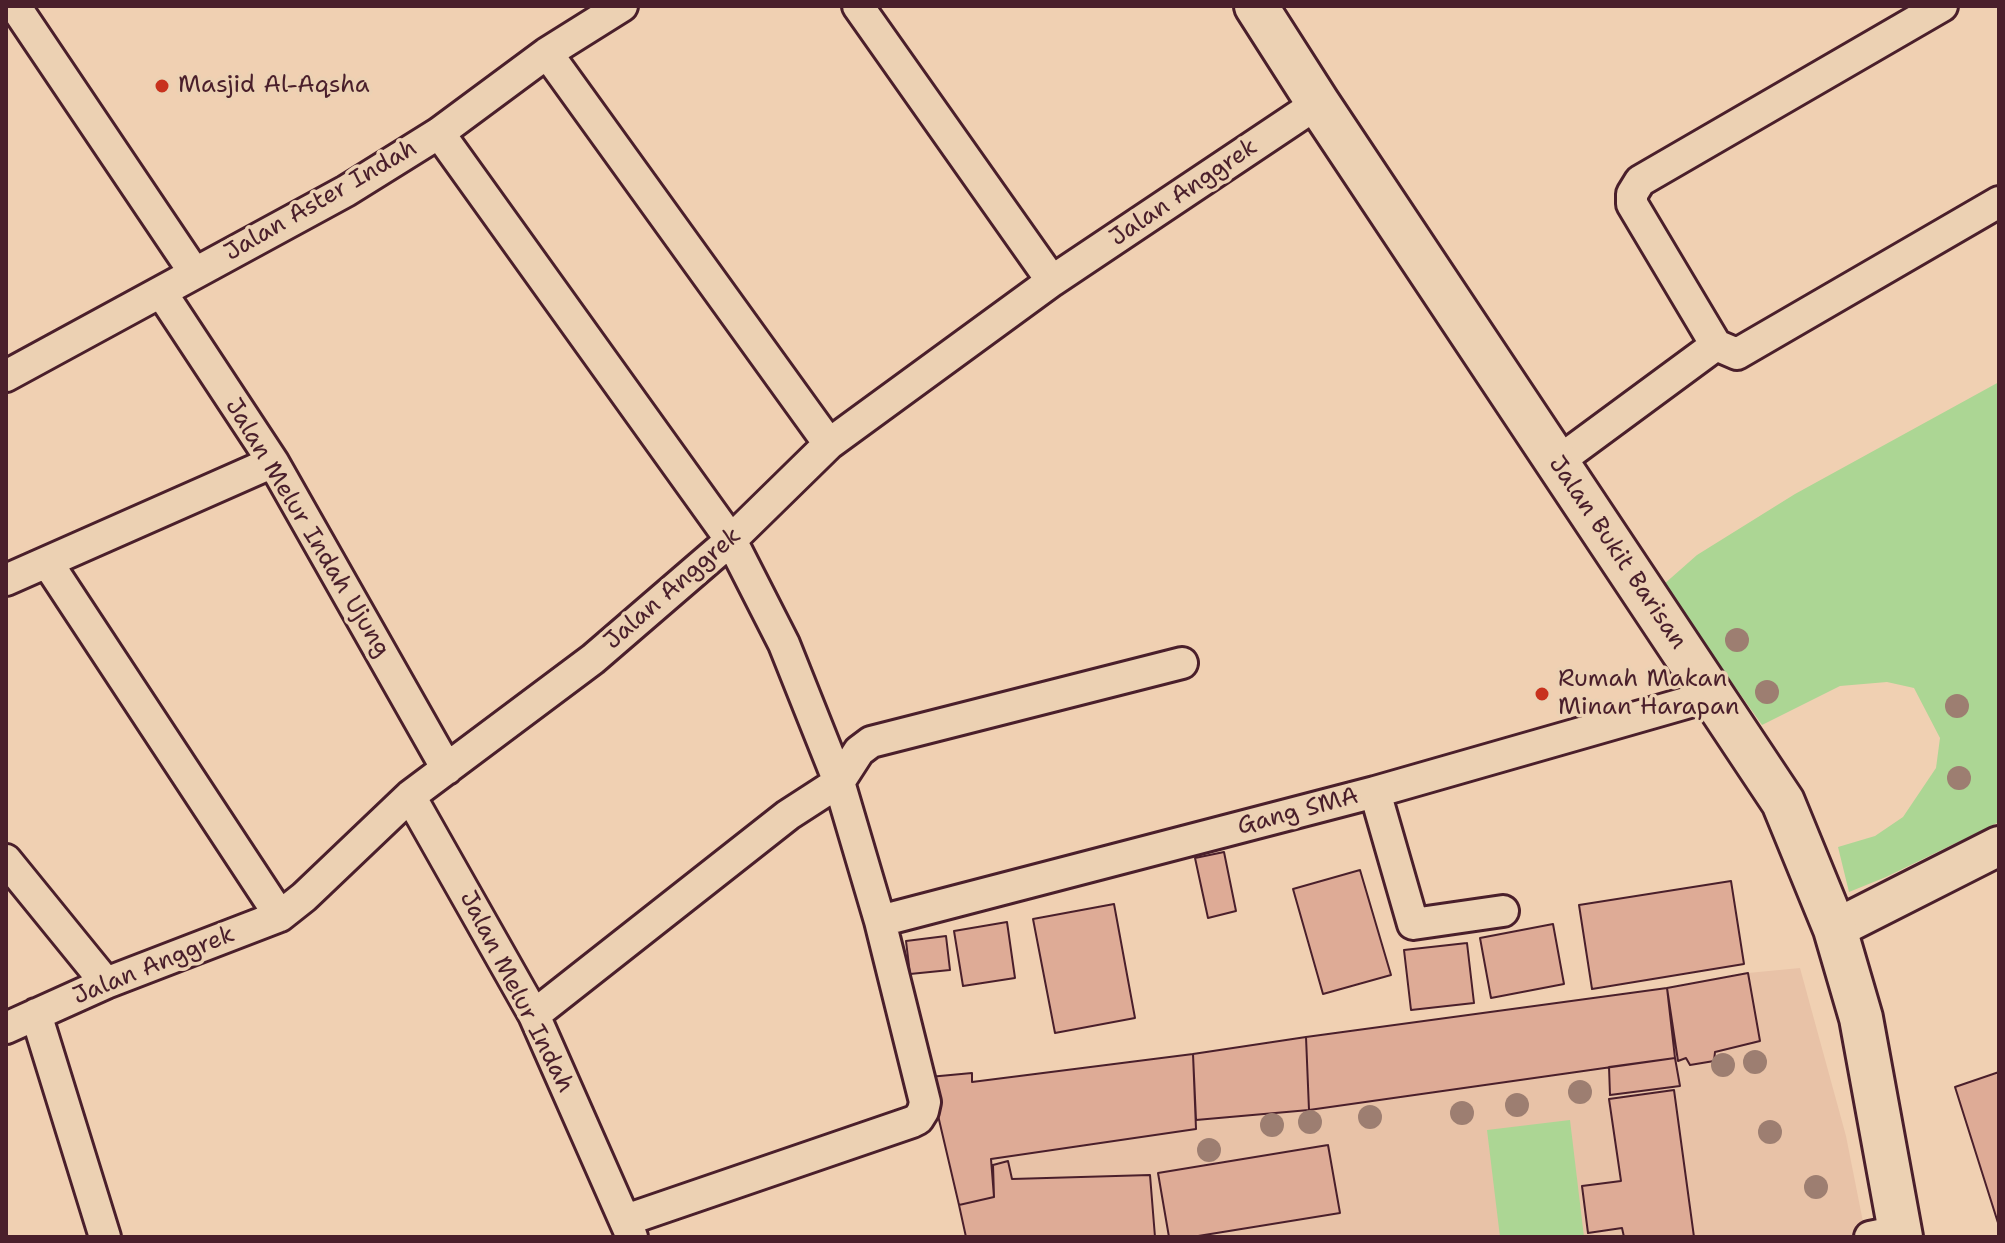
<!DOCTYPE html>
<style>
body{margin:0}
#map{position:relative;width:2005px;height:1243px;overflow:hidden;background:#f0d0b2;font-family:"Shantell Sans",sans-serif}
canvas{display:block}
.frame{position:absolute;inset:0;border:8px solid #4a1f2b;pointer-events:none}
</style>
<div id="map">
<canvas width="2005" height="1243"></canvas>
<div class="frame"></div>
</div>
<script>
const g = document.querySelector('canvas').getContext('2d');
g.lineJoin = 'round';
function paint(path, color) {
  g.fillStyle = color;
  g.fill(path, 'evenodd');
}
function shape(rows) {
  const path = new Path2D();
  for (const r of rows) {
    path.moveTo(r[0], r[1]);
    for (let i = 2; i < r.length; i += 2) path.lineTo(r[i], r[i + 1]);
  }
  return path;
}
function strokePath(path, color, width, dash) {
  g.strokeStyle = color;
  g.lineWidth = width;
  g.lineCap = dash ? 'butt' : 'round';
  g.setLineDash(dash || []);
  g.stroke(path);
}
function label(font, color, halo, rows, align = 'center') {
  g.font = font + ' "Shantell Sans",sans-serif';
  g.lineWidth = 7;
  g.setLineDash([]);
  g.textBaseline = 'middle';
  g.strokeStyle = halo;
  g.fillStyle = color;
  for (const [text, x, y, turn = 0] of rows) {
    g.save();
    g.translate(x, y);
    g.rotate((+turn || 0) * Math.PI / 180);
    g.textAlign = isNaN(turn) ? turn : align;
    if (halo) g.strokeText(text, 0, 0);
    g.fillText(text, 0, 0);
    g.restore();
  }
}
paint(shape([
 [1800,968,1846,1136,1866,1237,966,1237,929,1077,972,1073,973,1082,1193,1054,1667,988,1748,973]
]), '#e8c2a7');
paint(shape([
 [1999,382,1999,822,1886,877,1849,892,1838,847,1875,836,1903,817,1936,768,1940,738,1914,688,1887,682,1840,686,1762,725,1663,585,1697,555,1795,494],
 [1570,1120,1584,1237,1500,1237,1487,1130]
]), '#acd694');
const building = shape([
 [1224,852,1236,911,1208,918,1195,858,1224,852],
 [1360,870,1391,975,1323,994,1293,889,1360,870],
 [1731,881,1744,964,1592,989,1579,905,1731,881],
 [1114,904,1135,1018,1055,1033,1033,919,1114,904],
 [1007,922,1015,978,963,986,954,931,1007,922],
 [1553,924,1564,984,1491,998,1480,938,1553,924],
 [946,936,950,970,910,974,906,941,946,936],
 [1467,943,1474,1003,1411,1010,1404,950,1467,943],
 [1748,973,1760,1041,1715,1052,1714,1061,1690,1065,1686,1058,1678,1061,1667,988,1748,973],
 [1667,988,1675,1058,1309,1110,1306,1037,1667,988],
 [1306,1037,1309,1110,1196,1120,1193,1054,1306,1037],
 [1193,1054,1196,1129,991,1159,994,1197,959,1205,929,1077,972,1073,972,1082,1193,1054],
 [1675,1058,1680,1086,1610,1095,1609,1067,1675,1058],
 [1999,1072,1999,1226,1955,1087,1999,1072],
 [1674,1090,1694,1237,1624,1237,1622,1228,1588,1233,1582,1186,1621,1181,1609,1099,1674,1090],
 [1328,1145,1340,1213,1192,1237,1169,1237,1158,1173,1328,1145],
 [1008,1161,1012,1179,1150,1175,1155,1237,966,1237,959,1205,994,1197,993,1165,1008,1161]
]);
paint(building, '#deab96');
strokePath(building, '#4a1f2b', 2);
const minor = shape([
 [15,6,194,272],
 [858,6,1052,281],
 [1942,6,1640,181,1632,194,1632,204,1716,345,1737,354,1999,202],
 [547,53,829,444],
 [439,133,731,540,784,644,839,782,880,921,925,1102,923,1111,918,1119,912,1122,626,1220],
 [161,292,273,462,447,769],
 [6,376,346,191,439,133,547,53,622,6],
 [1556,463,1716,345],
 [47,562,280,916],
 [6,580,273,462],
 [1375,792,1413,924,1503,911],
 [410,796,534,1015,632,1237],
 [6,860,106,983],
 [880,921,1375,792,1714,695],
 [36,1014,105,1237],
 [534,1015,788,815,839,782,859,751,871,742,1182,663],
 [6,1028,106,983,280,916,304,897,410,796,593,659,731,540,829,444,1052,281,1318,103],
 [1870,1237,1899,1231]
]);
const tertiary = shape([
 [1835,929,1999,846]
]);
const secondary = shape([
 [1256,6,1318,103,1783,802,1835,929,1861,1018,1901,1237]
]);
strokePath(minor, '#4a1f2b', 36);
strokePath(tertiary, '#4a1f2b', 44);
strokePath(secondary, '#4a1f2b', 48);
strokePath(minor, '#ecd1b3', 30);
strokePath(tertiary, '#ecd1b3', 38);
strokePath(secondary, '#ecd1b3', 42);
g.fillStyle = '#9d7e71';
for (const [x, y] of [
 [1737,640],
 [1767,692],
 [1957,706],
 [1959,778],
 [1755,1062],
 [1723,1065],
 [1580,1092],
 [1517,1105],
 [1462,1113],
 [1370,1117],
 [1310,1122],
 [1272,1125],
 [1770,1132],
 [1209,1150],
 [1816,1187]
]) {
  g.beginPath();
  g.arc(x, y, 12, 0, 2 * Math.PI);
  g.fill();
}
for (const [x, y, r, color] of [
 [162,86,8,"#c8321e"],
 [1542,694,8,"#c8321e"]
]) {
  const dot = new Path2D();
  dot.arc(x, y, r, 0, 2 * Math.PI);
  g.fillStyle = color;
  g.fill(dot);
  strokePath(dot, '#ecd1b3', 3);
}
label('24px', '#4a1f2b', '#ecd1b3', [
 ["Masjid Al-Aqsha",178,86],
 ["Rumah Makan",1558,680],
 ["Minan Harapan",1558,708]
], 'left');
label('24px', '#4a1f2b', '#ecd1b3', [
 ["Jalan Anggrek",1184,193,-34],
 ["Jalan Aster Indah",321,201,-30],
 ["Jalan Melur Indah Ujung",307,528,59],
 ["Jalan Bukit Barisan",1617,553,56],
 ["Jalan Anggrek",673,589,-41],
 ["Gang SMA",1298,812,-15],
 ["Jalan Anggrek",154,966,-22],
 ["Jalan Melur Indah",516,992,63]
]);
</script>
